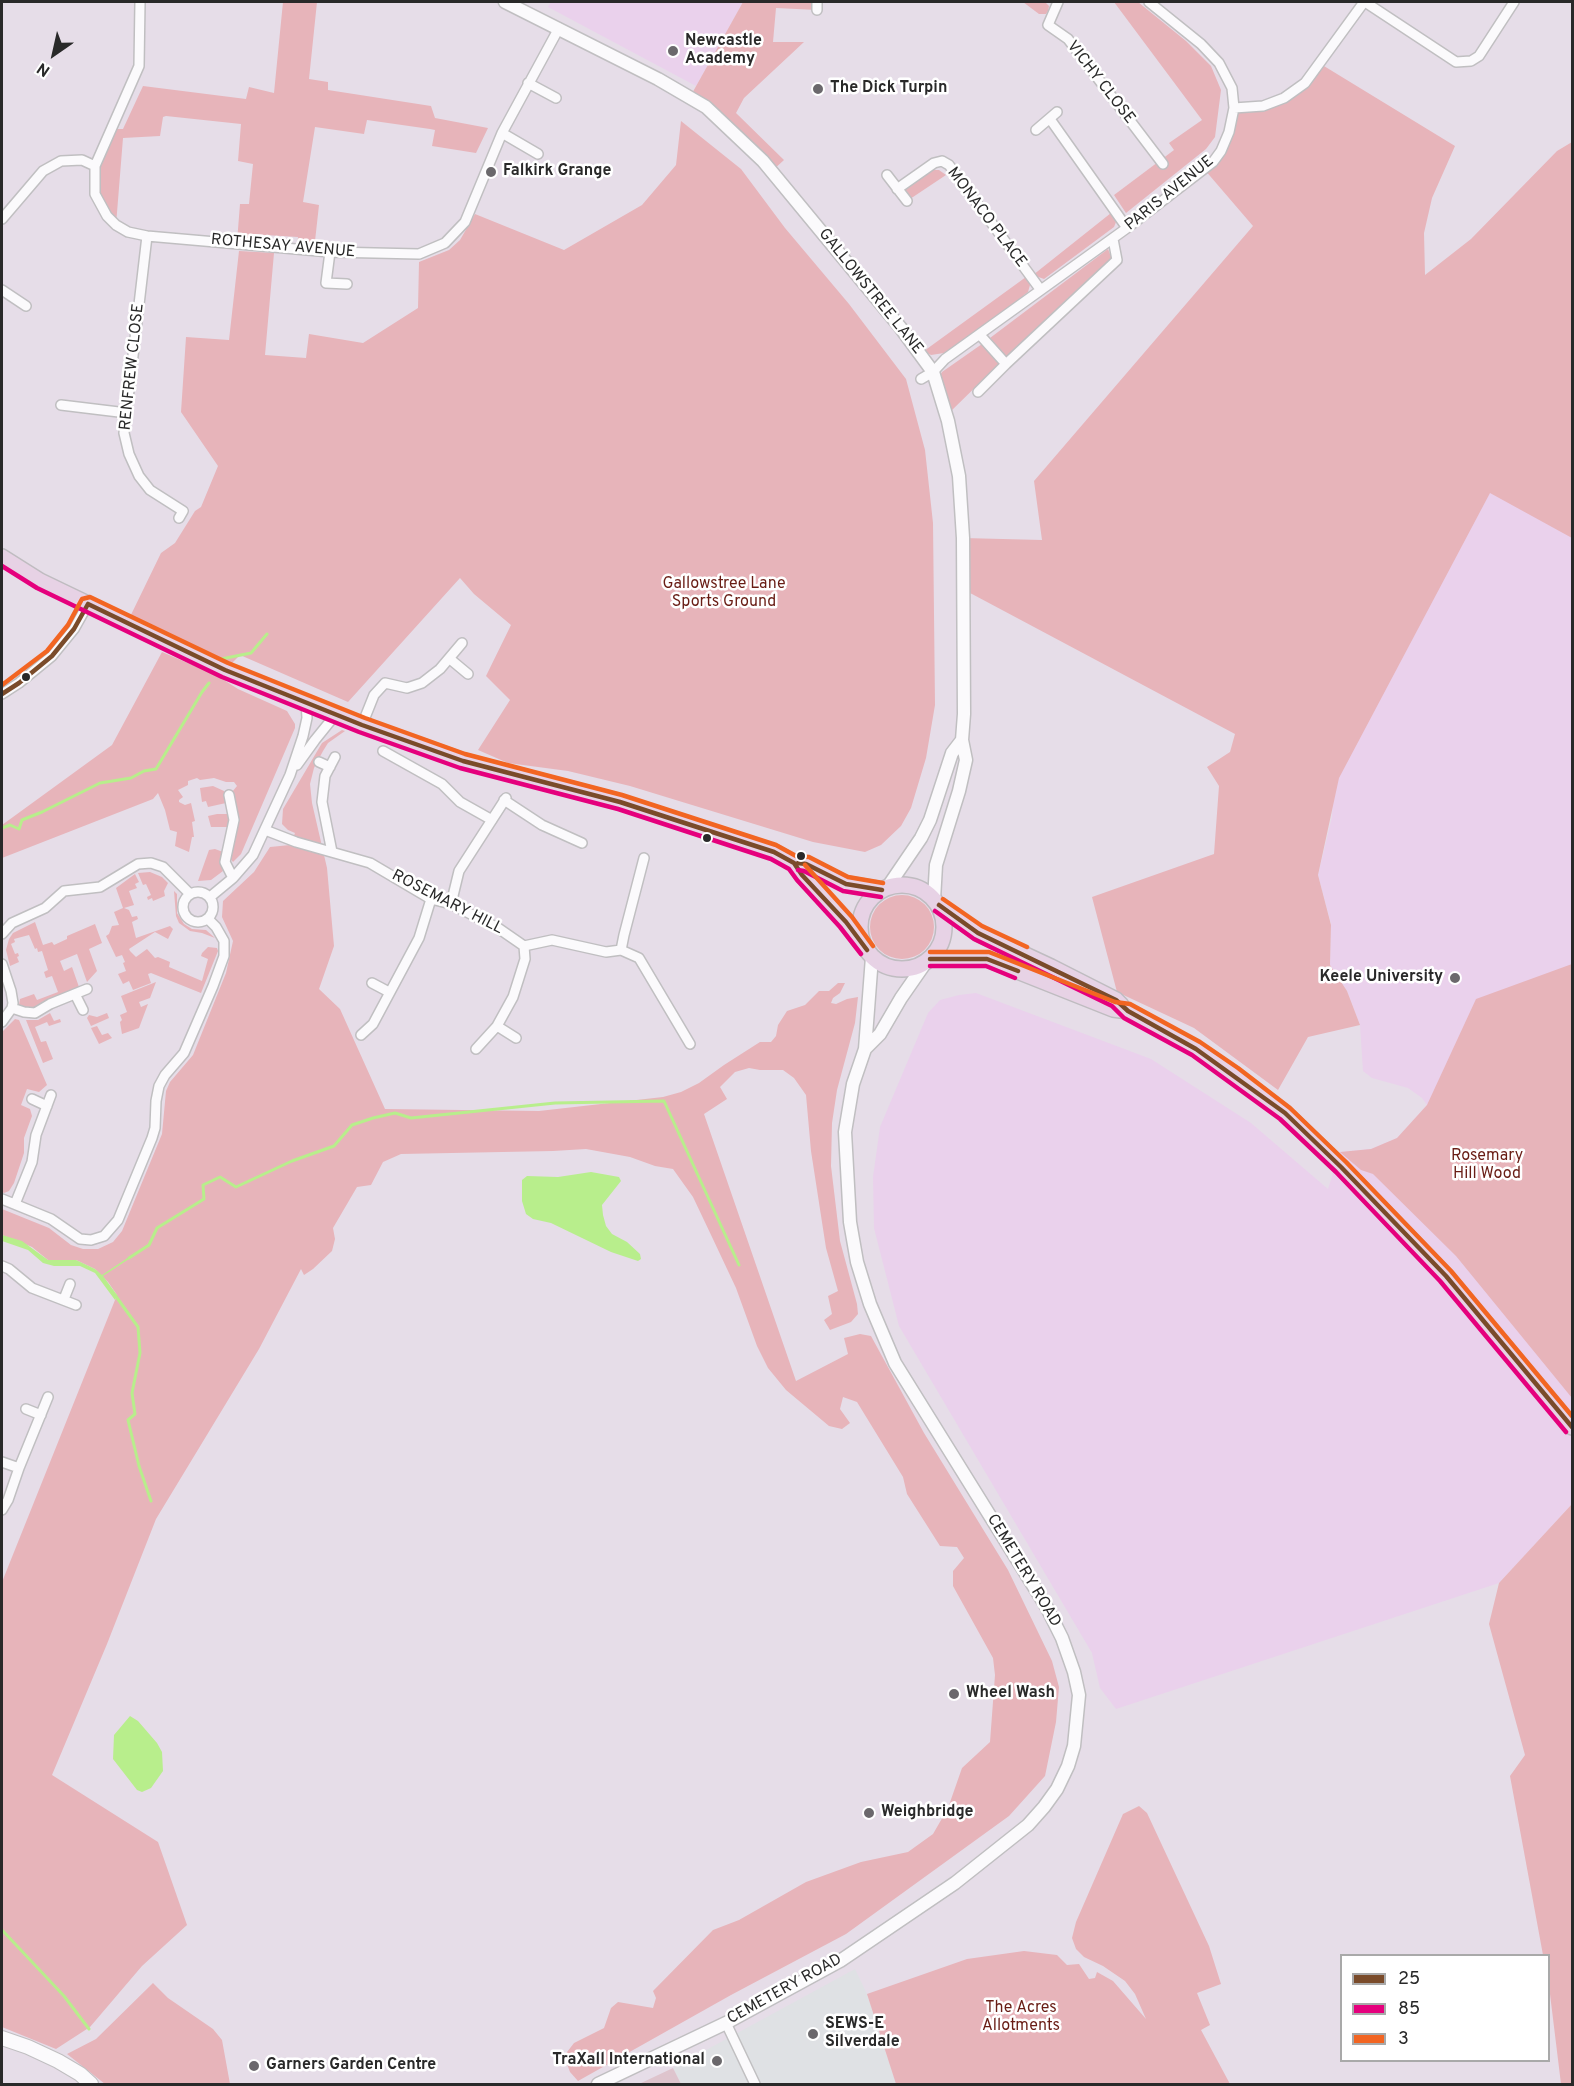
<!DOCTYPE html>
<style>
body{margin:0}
#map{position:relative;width:1574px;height:2086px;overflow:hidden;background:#e6dde8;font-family:Overpass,sans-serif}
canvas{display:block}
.frame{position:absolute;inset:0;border:3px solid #292929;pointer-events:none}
.legend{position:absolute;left:1340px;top:1954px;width:210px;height:108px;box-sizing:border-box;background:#fff;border:2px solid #a9a9a9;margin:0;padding:8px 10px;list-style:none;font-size:18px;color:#292929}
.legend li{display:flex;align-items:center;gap:12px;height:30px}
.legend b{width:30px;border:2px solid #a9a9a9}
.north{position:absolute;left:24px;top:24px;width:60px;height:60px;-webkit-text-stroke:4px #fff;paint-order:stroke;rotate:214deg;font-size:16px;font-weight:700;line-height:24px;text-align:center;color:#292929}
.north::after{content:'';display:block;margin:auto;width:21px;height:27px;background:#292929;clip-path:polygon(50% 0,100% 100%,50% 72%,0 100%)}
</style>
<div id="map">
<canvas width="1574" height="2086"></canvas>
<div class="frame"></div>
<ul class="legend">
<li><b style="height:8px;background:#7a4b2a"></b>25</li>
<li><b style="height:8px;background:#e5007d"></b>85</li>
<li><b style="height:8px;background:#f26522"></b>3</li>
</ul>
<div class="north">N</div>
</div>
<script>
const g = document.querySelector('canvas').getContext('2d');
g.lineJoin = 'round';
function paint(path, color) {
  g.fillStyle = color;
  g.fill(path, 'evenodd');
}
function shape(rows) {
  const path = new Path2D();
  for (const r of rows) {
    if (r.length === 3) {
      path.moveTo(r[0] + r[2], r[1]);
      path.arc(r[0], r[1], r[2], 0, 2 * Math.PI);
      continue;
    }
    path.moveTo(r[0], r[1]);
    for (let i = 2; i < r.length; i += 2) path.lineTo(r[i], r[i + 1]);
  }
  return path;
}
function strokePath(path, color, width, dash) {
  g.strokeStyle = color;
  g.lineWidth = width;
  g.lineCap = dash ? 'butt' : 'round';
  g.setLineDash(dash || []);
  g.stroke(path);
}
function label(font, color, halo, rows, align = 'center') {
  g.font = font + ' Overpass,sans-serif';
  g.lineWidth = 5;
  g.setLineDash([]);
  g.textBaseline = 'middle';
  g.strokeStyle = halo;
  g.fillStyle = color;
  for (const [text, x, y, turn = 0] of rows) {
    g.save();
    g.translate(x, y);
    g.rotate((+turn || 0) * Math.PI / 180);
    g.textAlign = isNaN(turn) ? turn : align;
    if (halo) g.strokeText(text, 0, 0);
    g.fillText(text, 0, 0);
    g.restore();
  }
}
paint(shape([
 [855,1969,867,1994,896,2084,681,2084,673,2068]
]), '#dfe1e4');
paint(shape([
 [551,2,743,2,696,86,548,7],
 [1572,260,1572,1504,1499,1583,1116,1709,1100,1688,1092,1653,899,1326,874,1228,873,1177,880,1127,928,1013,940,1000,959,995,976,993,1151,1059,1251,1123,1328,1189,1340,1152,1371,1149,1397,1138,1427,1105,1422,1098,1408,1088,1372,1078,1363,1071,1360,1025,1347,991,1330,965,1331,924,1318,875,1332,817,1336,736]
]), '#ead1ec');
paint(shape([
 [280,2,317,2,309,79,328,82,328,90,431,106,435,118,488,128,476,153,432,146,435,130,430,129,367,120,364,134,315,127,303,202,319,205,314,250,297,248,298,237,249,234,249,243,237,242,240,204,249,204,253,164,238,161,241,124,166,116,163,117,160,136,123,138,116,225,95,194,95,166,112,129,123,129,143,86,246,99,249,87,274,93,283,2],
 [743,2,817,2,817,10,776,8,773,42,804,42,744,98,736,113,784,160,772,171,690,97],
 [1023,2,1045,2,1049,6,1048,11,1046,14,1039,14],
 [1114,2,1138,2,1186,41,1211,66,1221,90,1215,137,1206,149,1126,213,1114,195,1174,150,1169,143,1202,120],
 [1319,63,1455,146,1432,198,1424,233,1425,275,1471,239,1557,151,1572,142,1572,538,1490,493,1339,778,1318,875,1331,925,1330,965,1347,991,1360,1025,1308,1037,1278,1090,1194,1028,1117,992,1092,897,1214,854,1219,786,1207,767,1230,752,1235,734,972,594,962,590,963,538,1042,540,1034,481,1253,226,1204,169,1213,162,1234,108,1284,98],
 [681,121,741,169,785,228,849,304,906,379,925,450,933,523,935,705,926,758,911,808,901,826,881,845,865,852,813,842,630,786,568,771,508,763,478,750,510,700,486,676,511,625,474,594,460,578,348,702,240,655,225,670,127,623,161,553,175,543,195,511,201,507,218,466,181,412,186,337,229,340,239,251,274,253,265,355,306,358,309,334,363,343,418,308,419,262,449,250,460,240,475,214,564,250,642,205,676,165],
 [933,170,939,170,946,175,907,201,899,192],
 [1111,213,1116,222,1114,227,1044,279,1033,275],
 [1108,249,1112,259,1007,357,990,338],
 [1026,277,1030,285,1028,292,990,322,944,353,931,355,924,351],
 [982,344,999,364,949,413,939,377,942,372],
 [162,652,216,675,238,689,287,711,295,724,295,728,241,854,233,862,230,858,232,792,237,786,234,782,226,782,214,778,200,780,197,778,188,781,188,785,178,790,183,797,179,800,179,802,185,805,191,803,195,821,192,822,194,837,192,837,189,852,175,846,177,832,170,830,165,810,158,793,153,799,2,858,2,825,112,745],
 [342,730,345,731,328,743,323,751,314,768,310,784,312,803,327,868,334,946,319,989,340,1009,385,1109,539,1111,663,1097,681,1092,699,1083,724,1065,760,1042,771,1042,776,1036,778,1025,787,1011,805,1005,819,991,829,991,838,983,845,983,840,993,833,998,831,1003,836,1004,847,999,858,997,855,1023,837,1090,832,1123,831,1166,840,1241,857,1304,858,1314,851,1322,830,1330,824,1320,832,1314,828,1296,838,1291,826,1248,811,1151,806,1095,794,1078,783,1070,760,1070,749,1068,735,1072,720,1087,727,1099,704,1114,796,1381,848,1354,844,1338,860,1334,871,1336,924,1433,1008,1570,1052,1661,1059,1687,1056,1722,1045,1776,1009,1816,846,1934,731,1995,578,2081,570,2072,564,2056,574,2043,604,2028,611,2008,618,2002,653,2008,656,1998,653,1991,713,1930,739,1920,806,1882,861,1862,908,1852,933,1834,948,1808,962,1768,990,1742,995,1675,993,1658,953,1586,953,1571,964,1558,957,1547,940,1546,907,1494,903,1477,857,1402,843,1397,840,1409,850,1423,842,1429,829,1426,786,1390,768,1368,757,1346,736,1288,712,1237,693,1197,673,1169,655,1166,630,1157,586,1149,553,1151,401,1154,383,1162,371,1185,357,1187,333,1228,335,1239,332,1251,313,1269,304,1275,301,1269,259,1349,156,1519,107,1644,52,1775,158,1842,187,1925,142,1966,90,2027,56,2049,2,2027,2,1582,117,1295,108,1282,95,1269,76,1260,48,1260,32,1247,2,1235,2,1209,49,1228,71,1245,83,1249,98,1249,113,1242,122,1231,162,1134,166,1091,170,1082,193,1055,226,973,233,941,222,917,223,901,254,872,270,847,290,845,295,833,288,830,282,824,283,809,322,743],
 [213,786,224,791,226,803,208,807,206,801,202,802,200,788],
 [217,814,228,814,229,823,227,827,211,827,208,816],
 [215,849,223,852,221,864,223,871,211,880,198,881,209,850],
 [150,872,162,877,168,883,164,891,165,896,153,901,152,898,148,900,147,897,151,895,146,884,143,885,138,873],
 [135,874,139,882,135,884,137,888,129,891,134,905,124,908,129,910,132,917,137,916,138,919,132,922,136,938,170,926,173,929,168,939,155,932,129,949,130,951,136,957,147,949,155,958,158,957,170,962,169,967,202,981,208,959,201,956,202,953,208,947,217,948,218,951,201,993,151,973,148,974,151,983,133,990,129,981,123,984,118,974,126,971,123,963,125,962,122,955,116,957,106,936,109,934,112,926,119,925,114,912,123,908,116,888],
 [174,891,177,894,177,913,184,924,192,929,206,930,215,938,202,933,190,931,179,923,176,916],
 [902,927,32],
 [35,922,43,945,52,942,54,945,67,939,67,936,95,924,102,943,89,949,97,971,87,982,77,954,60,961,64,971,72,967,79,987,42,1002,32,1009,19,1005,20,999,34,994,37,1000,58,992,52,976,46,978,44,972,48,970,42,951,38,952,37,948,35,949,29,935,14,939,15,942,11,944,15,954,18,953,19,956,17,957,19,962,10,966,6,950,9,939,13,933],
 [1572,964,1572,1398,1456,1256,1373,1174,1361,1170,1340,1152,1371,1149,1397,1138,1427,1105,1476,999],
 [156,982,150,998,139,1002,141,1007,148,1004,139,1028,122,1034,120,1022,122,1020,120,1015,127,1012,121,996],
 [50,1013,54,1021,60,1019,61,1022,49,1026,47,1022,35,1027,41,1042,46,1041,53,1059,43,1063,26,1020,38,1020],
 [107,1013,109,1018,91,1026,87,1018,89,1015,97,1017],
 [15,1019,19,1020,47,1085,39,1092,27,1089,21,1105,30,1109,32,1116,24,1138,24,1153,14,1183,9,1191,4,1193,2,1192,2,1032],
 [97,1026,102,1035,108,1033,112,1038,99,1044,91,1028],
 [1572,1504,1572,2084,1561,2084,1549,1986,1548,1956,1543,1955,1510,1776,1525,1755,1489,1624,1499,1583],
 [1139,1806,1147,1813,1209,1946,1221,1984,1197,1993,1210,2025,1201,2030,1230,2084,896,2084,867,1994,967,1959,1024,1951,1057,1955,1067,1965,1079,1964,1089,1979,1095,1978,1097,1972,1113,1981,1146,2019,1135,1994,1125,1981,1103,1966,1084,1957,1076,1949,1072,1938,1076,1922,1123,1814],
 [153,1983,168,1998,213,2029,222,2040,230,2084,105,2084,67,2054,96,2039]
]), '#e7b4ba');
paint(shape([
 [673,2068,681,2084,639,2084]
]), '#dec4cd');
paint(shape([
 [591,1172,619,1177,621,1181,602,1205,603,1215,606,1226,612,1234,627,1242,640,1254,641,1259,638,1261,611,1252,551,1223,533,1219,526,1214,522,1201,522,1180,527,1176,558,1177],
 [2,1235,22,1241,48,1260,76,1260,95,1269,102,1275,132,1255,132,1257,103,1276,117,1295,115,1300,95,1273,80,1266,54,1266,43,1263,28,1250,2,1241],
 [130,1716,138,1721,157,1743,162,1752,163,1771,151,1788,142,1792,137,1790,113,1759,114,1735]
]), '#b8ee8c');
strokePath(shape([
 [221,659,251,653,267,634],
 [2,828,10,825,19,829,22,820,42,812,100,783,131,778,144,771,156,769,202,692,209,683],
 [129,1258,149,1245,157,1228,204,1199,203,1185,220,1177,236,1187,292,1161,334,1146,352,1125,373,1118,395,1113,411,1118,555,1103,664,1101,739,1265],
 [115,1295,138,1327,140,1353,132,1393,135,1414,128,1420,139,1466,151,1501],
 [2,1930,64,1996,89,2029]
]), '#b8ee8c', 3);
const minor = shape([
 [140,2,139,66,95,166,95,194,107,216,116,225,128,232,147,236,330,252,419,254,445,243,465,222,502,133,559,28],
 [1058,2,1048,25,1068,39,1163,164],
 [1365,2,1456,62,1471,61,1479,56,1514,2],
 [817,10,817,2],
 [528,83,556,98],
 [1234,108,1263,106,1284,98,1305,83,1364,2],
 [1050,119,1127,228],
 [1036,130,1057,112],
 [502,133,538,154],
 [887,175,907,201],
 [897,189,934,163,942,161,949,165,1040,289],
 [2,219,43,171,61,161,82,160,95,166],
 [147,236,124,433,129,454,139,476,150,490,183,511,179,518],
 [330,252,326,283,347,284],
 [2,290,26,306],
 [980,335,1006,364,1117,260,1113,239],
 [921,379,933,372,945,359,1127,228,1213,162,1221,151,1229,132,1234,108,1232,88,1219,63,1201,44,1149,2],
 [978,392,1006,364],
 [61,405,127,413],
 [450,659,468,674],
 [2,694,19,683,52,656,74,629,88,604],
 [362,725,374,695,385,683,407,688,422,683,440,669,462,643],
 [383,751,442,784,460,802,492,820],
 [319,762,330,767],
 [297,765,315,740,336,714],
 [229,795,234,820,225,862,233,878],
 [504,800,542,825,582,843],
 [265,830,296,842,370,863,431,899,451,904,498,928,524,946],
 [332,852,322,802,325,776,335,757],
 [198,907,15],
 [210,897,233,878,253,855,290,775,303,736,307,718,306,702],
 [451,904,459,871,506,798],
 [2,934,12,923,45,908,64,891,100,887,138,864,151,863,163,867,190,894],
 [524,946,552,940,606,952,621,950,639,958,690,1044],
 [621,950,624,935,644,858],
 [2,964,11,991,13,1003,12,1008,2,1022],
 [372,983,389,992],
 [75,994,83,1010],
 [12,1008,24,1012,35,1013,50,1004,87,989],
 [497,1026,516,1038],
 [361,1035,373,1024,419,938,431,899],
 [476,1049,497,1026,513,997,525,959,524,946],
 [32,1099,47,1106],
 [2,1199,51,1219,80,1239,91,1240,104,1236,118,1220,152,1138,155,1128,156,1101,159,1086,165,1075,184,1053,213,986,224,956,224,941,216,927,208,919],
 [15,1204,32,1162,36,1135,51,1095],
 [2,1266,9,1269,32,1288,76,1305],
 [64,1299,70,1284],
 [26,1409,41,1415],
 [2,1462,19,1468],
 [2,1510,8,1500,19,1468,48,1397],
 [726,2023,755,2084]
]);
const tertiary = shape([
 [505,2,658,79,706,107,763,161,900,327,933,372,948,421,959,476,963,538,964,714,962,740,966,760,959,791,936,865,934,900],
 [887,888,921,838,930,820,952,753,962,740],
 [865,1049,880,1034,901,998,926,962],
 [598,2084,726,2023,840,1961,955,1883,1028,1825,1044,1807,1057,1789,1068,1766,1074,1746,1079,1695,1074,1672,1062,1638,1046,1606,895,1363,870,1304,857,1262,850,1222,845,1132,853,1084,865,1049,872,957]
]);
const secondary = shape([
 [2,2038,28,2047,58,2061,80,2074,91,2084]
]);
const primary = shape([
 [2,557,40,581,225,670,362,725,463,761,620,802,774,852,794,863,806,864,846,884,882,890],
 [794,863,802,875,846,922,861,943],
 [902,927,42],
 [939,905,978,933,1051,967,1116,1000,1121,1005],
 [930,959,987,959,1113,1009,1128,1011,1196,1049,1233,1074,1285,1113,1341,1167,1446,1276,1572,1427]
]);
strokePath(minor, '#c0bfc1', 12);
strokePath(tertiary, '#c0bfc1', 15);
strokePath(secondary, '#c0bfc1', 16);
strokePath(primary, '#bfbcc0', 18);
strokePath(minor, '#fbfafc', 9);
strokePath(tertiary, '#fbfafc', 12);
strokePath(secondary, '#fbfafc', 14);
strokePath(primary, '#e7d2e5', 15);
strokePath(shape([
 [88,604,225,670,362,725,463,761,620,802,774,852,794,863,802,875,846,922,867,950],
 [2,694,19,683,52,656,74,629,88,604],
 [798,863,806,864,846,884,882,890],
 [939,905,978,933,1116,1000,1128,1011,1196,1049,1285,1113,1341,1167,1446,1276,1572,1427],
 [930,959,987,959,1018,971]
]), '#7a4b2a', 4.5);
strokePath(shape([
 [2,566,37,588,222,677,359,732,460,768,618,809,771,859,789,869,797,880,840,927,861,954],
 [798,870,804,871,843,891,881,897],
 [935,911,974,939,1112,1006,1124,1018,1192,1055,1280,1119,1336,1172,1440,1281,1566,1432],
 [930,966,986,966,1015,978]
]), '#e5007d', 4.5);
strokePath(shape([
 [2,685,47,651,68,625,82,599,90,597,228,663,365,718,465,754,622,795,776,845,796,856,809,857,848,877,883,883],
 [805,865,852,917,873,946],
 [943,899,982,926,1027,947],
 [930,952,989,952,1115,1002,1130,1004,1200,1042,1238,1068,1290,1108,1346,1162,1451,1271,1572,1416]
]), '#f26522', 4.5);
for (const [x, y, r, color] of [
 [673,51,6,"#6b686c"],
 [818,89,6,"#6b686c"],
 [491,172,6,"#6b686c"],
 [26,677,5,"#292929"],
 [707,838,5,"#292929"],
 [801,856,5,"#292929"],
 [1455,978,6,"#6b686c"],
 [954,1694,6,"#6b686c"],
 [869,1813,6,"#6b686c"],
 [813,2034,6,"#6b686c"],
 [717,2061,6,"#6b686c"],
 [254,2066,6,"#6b686c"]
]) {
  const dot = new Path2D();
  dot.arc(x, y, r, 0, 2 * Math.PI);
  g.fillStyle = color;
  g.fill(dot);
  strokePath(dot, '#fff', 2);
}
label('bold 16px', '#292929', '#fff', [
 ["Newcastle",685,42],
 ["Academy",685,60],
 ["The Dick Turpin",830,89],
 ["Falkirk Grange",503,172],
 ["Keele University",1443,978,"right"],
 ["Wheel Wash",966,1694],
 ["Weighbridge",881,1813],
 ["SEWS-E",825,2025],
 ["Silverdale",825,2043],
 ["TraXall International",705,2061,"right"],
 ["Garners Garden Centre",266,2066]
], 'left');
label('16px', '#292929', '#fff', [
 ["VICHY CLOSE",1100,83,52],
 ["PARIS AVENUE",1170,194,-39],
 ["MONACO PLACE",986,218,53],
 ["ROTHESAY AVENUE",283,247,5],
 ["GALLOWSTREE LANE",870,292,51],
 ["RENFREW CLOSE",133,367,-84],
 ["ROSEMARY HILL",447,903,27],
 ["CEMETERY ROAD",1023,1571,59],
 ["CEMETERY ROAD",785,1990,-29]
]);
label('16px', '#691d15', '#fff', [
 ["Gallowstree Lane",724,585],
 ["Sports Ground",724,603],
 ["Rosemary",1487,1157],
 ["Hill Wood",1487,1175],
 ["The Acres",1021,2009],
 ["Allotments",1021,2027]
]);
</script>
